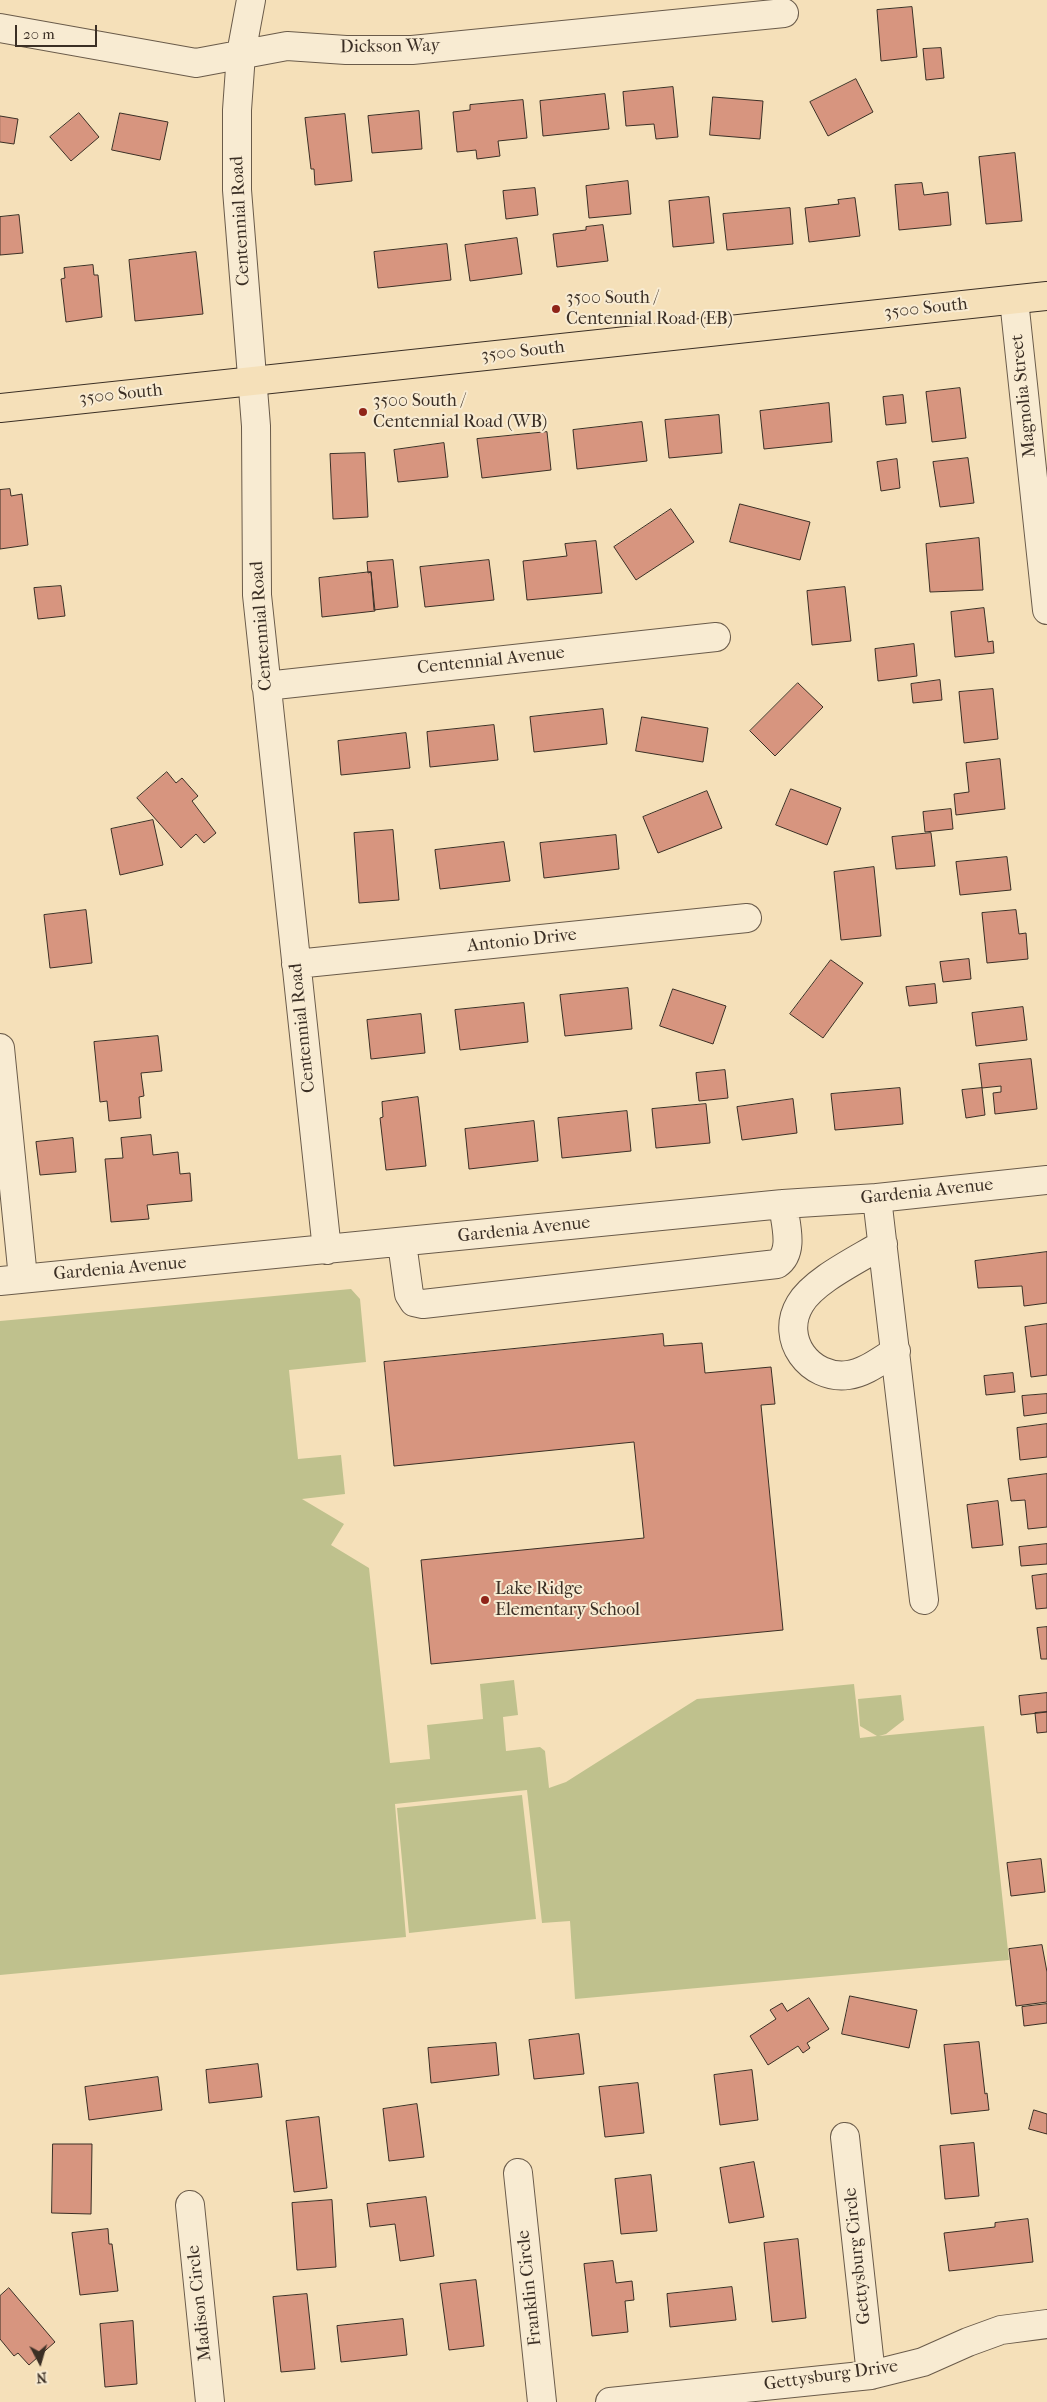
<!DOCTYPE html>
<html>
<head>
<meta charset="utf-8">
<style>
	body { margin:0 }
	#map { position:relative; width:1047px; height:2402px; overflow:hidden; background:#f5e0b9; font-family:"IM FELL French Canon",serif }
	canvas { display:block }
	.north { position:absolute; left:15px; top:2337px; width:50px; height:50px; -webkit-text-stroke:4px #f8ebd2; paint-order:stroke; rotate:174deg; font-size:14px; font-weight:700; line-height:20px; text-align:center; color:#3b2f25 }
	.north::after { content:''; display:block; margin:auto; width:18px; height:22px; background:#3b2f25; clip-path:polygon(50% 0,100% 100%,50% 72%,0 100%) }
	.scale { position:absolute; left:15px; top:25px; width:82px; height:22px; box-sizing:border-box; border:2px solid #3b2f25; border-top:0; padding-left:6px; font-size:15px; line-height:18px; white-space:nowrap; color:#3b2f25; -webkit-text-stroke:4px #f8ebd2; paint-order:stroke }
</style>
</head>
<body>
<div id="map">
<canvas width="1047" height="2402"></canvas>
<div class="north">N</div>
<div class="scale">20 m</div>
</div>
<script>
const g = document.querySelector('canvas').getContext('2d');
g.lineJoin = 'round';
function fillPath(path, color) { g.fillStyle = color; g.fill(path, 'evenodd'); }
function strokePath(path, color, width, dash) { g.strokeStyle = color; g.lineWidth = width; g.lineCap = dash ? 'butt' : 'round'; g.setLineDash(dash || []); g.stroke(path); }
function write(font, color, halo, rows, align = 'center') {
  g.font = font + ' "IM FELL French Canon",serif'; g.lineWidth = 4; g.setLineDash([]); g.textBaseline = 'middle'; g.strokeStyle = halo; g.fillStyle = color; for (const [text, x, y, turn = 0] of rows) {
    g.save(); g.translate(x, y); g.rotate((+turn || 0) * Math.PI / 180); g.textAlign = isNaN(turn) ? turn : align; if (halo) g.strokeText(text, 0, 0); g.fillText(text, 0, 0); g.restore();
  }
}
fillPath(new Path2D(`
	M351,1289L360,1299L366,1362L289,1370L298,1459L341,1455L345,1494L302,1499L344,1524L331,1545L369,1568L390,1763L430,1759L427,1725L483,1719L480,1684L514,1680L518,1715L503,1717L506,1751L540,1747L545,1751L549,1788L566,1782L697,1699L854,1684L860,1738L877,1736L860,1726L858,1699L901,1695L904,1720L886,1734L879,1736L984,1726L1009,1960L575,1999L570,1921L542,1923L527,1790L395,1804L406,1937L0,1975V1321Z
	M522,1795L536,1919L409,1933L397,1808Z`), '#bfc18d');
const building = new Path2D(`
	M912,7L917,57L881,61L877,10Z
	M941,48L944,78L926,80L923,49Z
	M856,79L873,112L828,136L810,102Z
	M673,87L678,137L656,139L654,124L626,126L623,92Z
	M605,94L609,129L543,136L540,101Z
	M713,97L763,101L760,139L710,135Z
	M523,100L527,138L498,141L500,156L477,159L476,150L457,152L453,112L470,110V105Z
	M419,111L422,149L372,153L368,116Z
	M79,113L99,137L71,161L50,137Z
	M120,113L168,122L160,160L112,150Z
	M345,114L352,181L315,185L314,169H311L305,118Z
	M0,116L18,119L14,144L0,142Z
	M1015,153L1022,221L986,224L979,157Z
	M628,181L631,214L589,218L586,186Z
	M922,183L924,195L948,192L951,225L899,230L895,185Z
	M535,188L538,215L506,219L503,191Z
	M709,197L714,243L673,247L669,201Z
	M855,198L860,236L809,242L805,208L839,204L838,200Z
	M790,208L793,244L727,250L723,214Z
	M19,215L23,253L0,255V217Z
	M603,225L608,261L557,267L553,234L586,230V227Z
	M517,238L522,274L470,281L465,245Z
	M447,244L451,280L378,288L374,252Z
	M196,252L203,314L135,321L129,260Z
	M93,265L94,275H98L102,317L66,322L61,279L65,278L64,268Z
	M960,388L966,438L932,442L926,392Z
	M903,395L906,423L886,425L883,397Z
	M829,403L832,442L764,449L760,411Z
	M719,415L722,453L669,458L665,420Z
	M642,422L647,461L577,469L573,430Z
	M547,432L551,470L482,478L477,439Z
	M444,443L448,477L398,482L394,450Z
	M365,453L368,517L333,519L330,454Z
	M968,458L974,503L940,507L933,462Z
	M897,459L900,488L881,491L877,462Z
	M10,489L11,496L22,494L28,545L0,549V490Z
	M740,504L810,522L800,560L730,542Z
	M671,509L694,542L636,580L614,547Z
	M979,538L983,590L930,592L926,544Z
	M596,541L602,593L527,600L523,561L567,556L565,544Z
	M393,560L398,607L374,610L371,572L368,573L367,562Z
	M489,560L494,600L425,607L420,567Z
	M371,572L375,611L322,617L319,578Z
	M61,586L65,616L38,619L34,588Z
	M845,587L851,641L812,645L807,591Z
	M984,608L988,642L993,641L994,653L955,657L951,612Z
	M914,644L917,676L878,681L875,649Z
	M940,680L942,700L913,703L911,684Z
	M798,683L823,707L775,756L750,731Z
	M993,689L998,739L964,743L959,692Z
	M603,709L607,744L534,752L530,717Z
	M642,717L708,728L703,762L636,751Z
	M494,725L498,760L430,767L427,732Z
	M406,733L410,768L341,775L338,741Z
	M1000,759L1005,809L956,815L954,794L969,792L966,763Z
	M167,772L176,783L182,778L198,796L192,801L216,833L204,843L196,834L181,848L137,798Z
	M791,789L841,808L827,845L776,825Z
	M707,791L722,828L658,853L643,817Z
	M951,809L953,829L925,832L923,812Z
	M153,820L163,865L120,875L111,829Z
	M393,830L399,900L359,903L354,833Z
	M931,833L935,866L896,869L892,837Z
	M616,835L619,869L544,878L540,843Z
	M504,842L510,881L440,889L435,850Z
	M1007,857L1011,890L960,895L956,862Z
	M874,867L881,936L841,940L834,872Z
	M86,910L92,963L50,968L44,915Z
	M1016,910L1019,934L1026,933L1028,959L987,963L982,913Z
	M969,959L971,979L943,982L940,962Z
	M831,960L863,983L823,1038L790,1014Z
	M935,984L937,1003L909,1006L906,987Z
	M628,988L632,1029L565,1036L560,995Z
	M673,989L726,1006L713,1044L660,1026Z
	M524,1003L528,1042L460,1050L455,1010Z
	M1023,1007L1027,1040L976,1046L972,1013Z
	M421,1014L425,1053L371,1059L367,1020Z
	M158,1036L162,1071L141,1073L144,1096L139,1097L141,1118L109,1121L107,1101L100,1102L94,1042Z
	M1031,1059L1037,1109L995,1114L993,1093L1001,1092V1086L982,1088L979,1064Z
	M725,1070L728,1098L699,1101L696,1073Z
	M900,1088L903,1124L835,1130L831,1094Z
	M982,1088L985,1115L966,1118L962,1090Z
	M418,1097L426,1166L386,1170L380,1118L383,1117L382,1102Z
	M793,1099L797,1133L742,1140L737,1107Z
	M706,1104L710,1143L656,1148L652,1109Z
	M627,1111L631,1151L562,1158L558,1118Z
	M534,1121L538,1161L469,1169L465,1129Z
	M151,1135L153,1155L178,1152L180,1174L190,1173L192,1201L147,1205L149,1219L111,1222L105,1159L123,1158L121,1138Z
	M73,1138L76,1172L40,1175L36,1142Z
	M1047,1252V1303L1024,1306L1022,1286L978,1288L975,1261Z
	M1047,1324V1375L1031,1377L1025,1327Z
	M663,1334L664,1346L702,1343L705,1373L771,1367L775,1404L761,1405L783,1630L431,1664L421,1560L644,1538L634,1442L394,1466L384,1362Z
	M1013,1373L1015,1392L986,1395L984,1376Z
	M1047,1394V1413L1024,1416L1022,1396Z
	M1047,1424V1457L1020,1460L1017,1428Z
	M1047,1474V1527L1028,1529L1025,1500L1011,1501L1008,1479Z
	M998,1501L1003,1545L972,1548L967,1505Z
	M1047,1544V1564L1021,1566L1019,1547Z
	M1047,1574V1608L1036,1609L1032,1576Z
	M1047,1627V1659H1041L1037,1628Z
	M1047,1693V1712L1021,1715L1019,1696Z
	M1047,1712V1732L1037,1733L1035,1713Z
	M1041,1859L1045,1892L1011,1896L1007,1863Z
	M1042,1945L1047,1972V2002L1016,2006L1009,1949Z
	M850,1996L917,2010L909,2048L842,2034Z
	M809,1998L829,2029L807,2043L810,2048L803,2053L798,2046L768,2065L750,2036L776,2019L770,2010L782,2003L787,2011Z
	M1047,2004V2023L1024,2026L1022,2007Z
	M579,2034L584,2074L534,2079L529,2040Z
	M979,2042L985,2094L987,2093L989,2110L951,2114L944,2045Z
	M496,2043L499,2075L431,2083L428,2048Z
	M258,2064L262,2097L209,2103L206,2070Z
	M752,2070L758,2120L720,2125L714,2075Z
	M158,2077L162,2110L89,2120L85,2087Z
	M638,2083L644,2133L605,2137L599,2087Z
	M417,2104L424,2157L389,2161L383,2109Z
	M1034,2110L1047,2114V2134L1029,2129Z
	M319,2117L327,2188L294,2192L286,2121Z
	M974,2143L979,2196L945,2199L940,2146Z
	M53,2144H92L91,2214L52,2213Z
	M754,2162L764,2217L729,2223L720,2168Z
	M651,2175L657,2231L621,2234L615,2179Z
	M426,2197L434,2256L400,2261L395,2224L370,2227L367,2204Z
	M332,2200L336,2267L297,2270L292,2203Z
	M1028,2219L1033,2262L949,2271L944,2233L995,2227V2223Z
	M108,2229L109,2244H112L118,2291L80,2295L72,2233Z
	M798,2239L806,2318L772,2322L764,2243Z
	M613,2261L616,2283L632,2281L634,2300L625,2301L628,2332L592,2336L584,2264Z
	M476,2280L484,2346L449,2350L440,2284Z
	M732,2287L736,2320L670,2327L667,2294Z
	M9,2288L55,2342L29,2365L18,2353L14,2356L0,2339V2296Z
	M307,2294L315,2369L281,2372L273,2297Z
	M403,2319L407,2355L341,2362L337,2326Z
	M133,2321L137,2384L105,2387L100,2324Z`);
fillPath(building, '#d7957f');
strokePath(building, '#3b2f25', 1);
const minor = new Path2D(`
	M251,0L241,54L237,110V190L256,426L257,595L327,1250
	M0,28L196,63L287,46L346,50H412L784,13
	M1014,300L1047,610
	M266,686L716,637
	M296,964L747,918
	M0,1048L23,1278
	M877,1198L924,1600
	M402,1243L409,1294L414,1302L423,1304L777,1264C795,1252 785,1223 783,1204
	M883,1244C859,1259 814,1280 800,1304C779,1339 810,1380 848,1375C865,1373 881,1360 896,1351
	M0,1281L783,1204L877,1198L1047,1180
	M845,2137L871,2375
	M518,2173L542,2402
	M190,2205L210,2402
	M610,2402L871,2375L923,2362L968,2342L1001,2330L1047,2324`);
const major = new Path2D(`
	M0,408L1047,296`);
strokePath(minor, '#6a5b4a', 30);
strokePath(major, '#3b2f25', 30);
strokePath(minor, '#f8ebd2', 28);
strokePath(major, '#f5e0b9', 28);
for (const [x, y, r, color] of [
	[556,309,5,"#8f2418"],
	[363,412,5,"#8f2418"],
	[485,1600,5,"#8f2418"]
]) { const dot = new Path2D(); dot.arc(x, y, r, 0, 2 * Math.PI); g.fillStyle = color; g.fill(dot); strokePath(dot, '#f8ebd2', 2); }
write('18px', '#3b2f25', '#f8ebd2', [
	["Dickson Way",390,47,-1],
	["Centennial Road",241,221,-93],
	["3500 South",926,309,-6],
	["3500 South",523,352,-6],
	["3500 South",121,395,-6],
	["Magnolia Street",1024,396,-96],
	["Centennial Road",262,626,-94],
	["Centennial Avenue",491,661,-6],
	["Antonio Drive",522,941,-6],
	["Centennial Road",303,1028,-96],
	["Gardenia Avenue",927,1192,-6],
	["Gardenia Avenue",524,1230,-6],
	["Gardenia Avenue",120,1269,-5],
	["Gettysburg Circle",858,2256,-96],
	["Franklin Circle",530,2288,-96],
	["Madison Circle",200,2303,-96],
	["Gettysburg Drive",831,2376,-8]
]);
write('18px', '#3b2f25', '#f8ebd2', [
	["3500 South /",566,299],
	["Centennial Road (EB)",566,320],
	["3500 South /",373,402],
	["Centennial Road (WB)",373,423],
	["Lake Ridge",495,1590],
	["Elementary School",495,1611]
], 'left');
</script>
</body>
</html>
